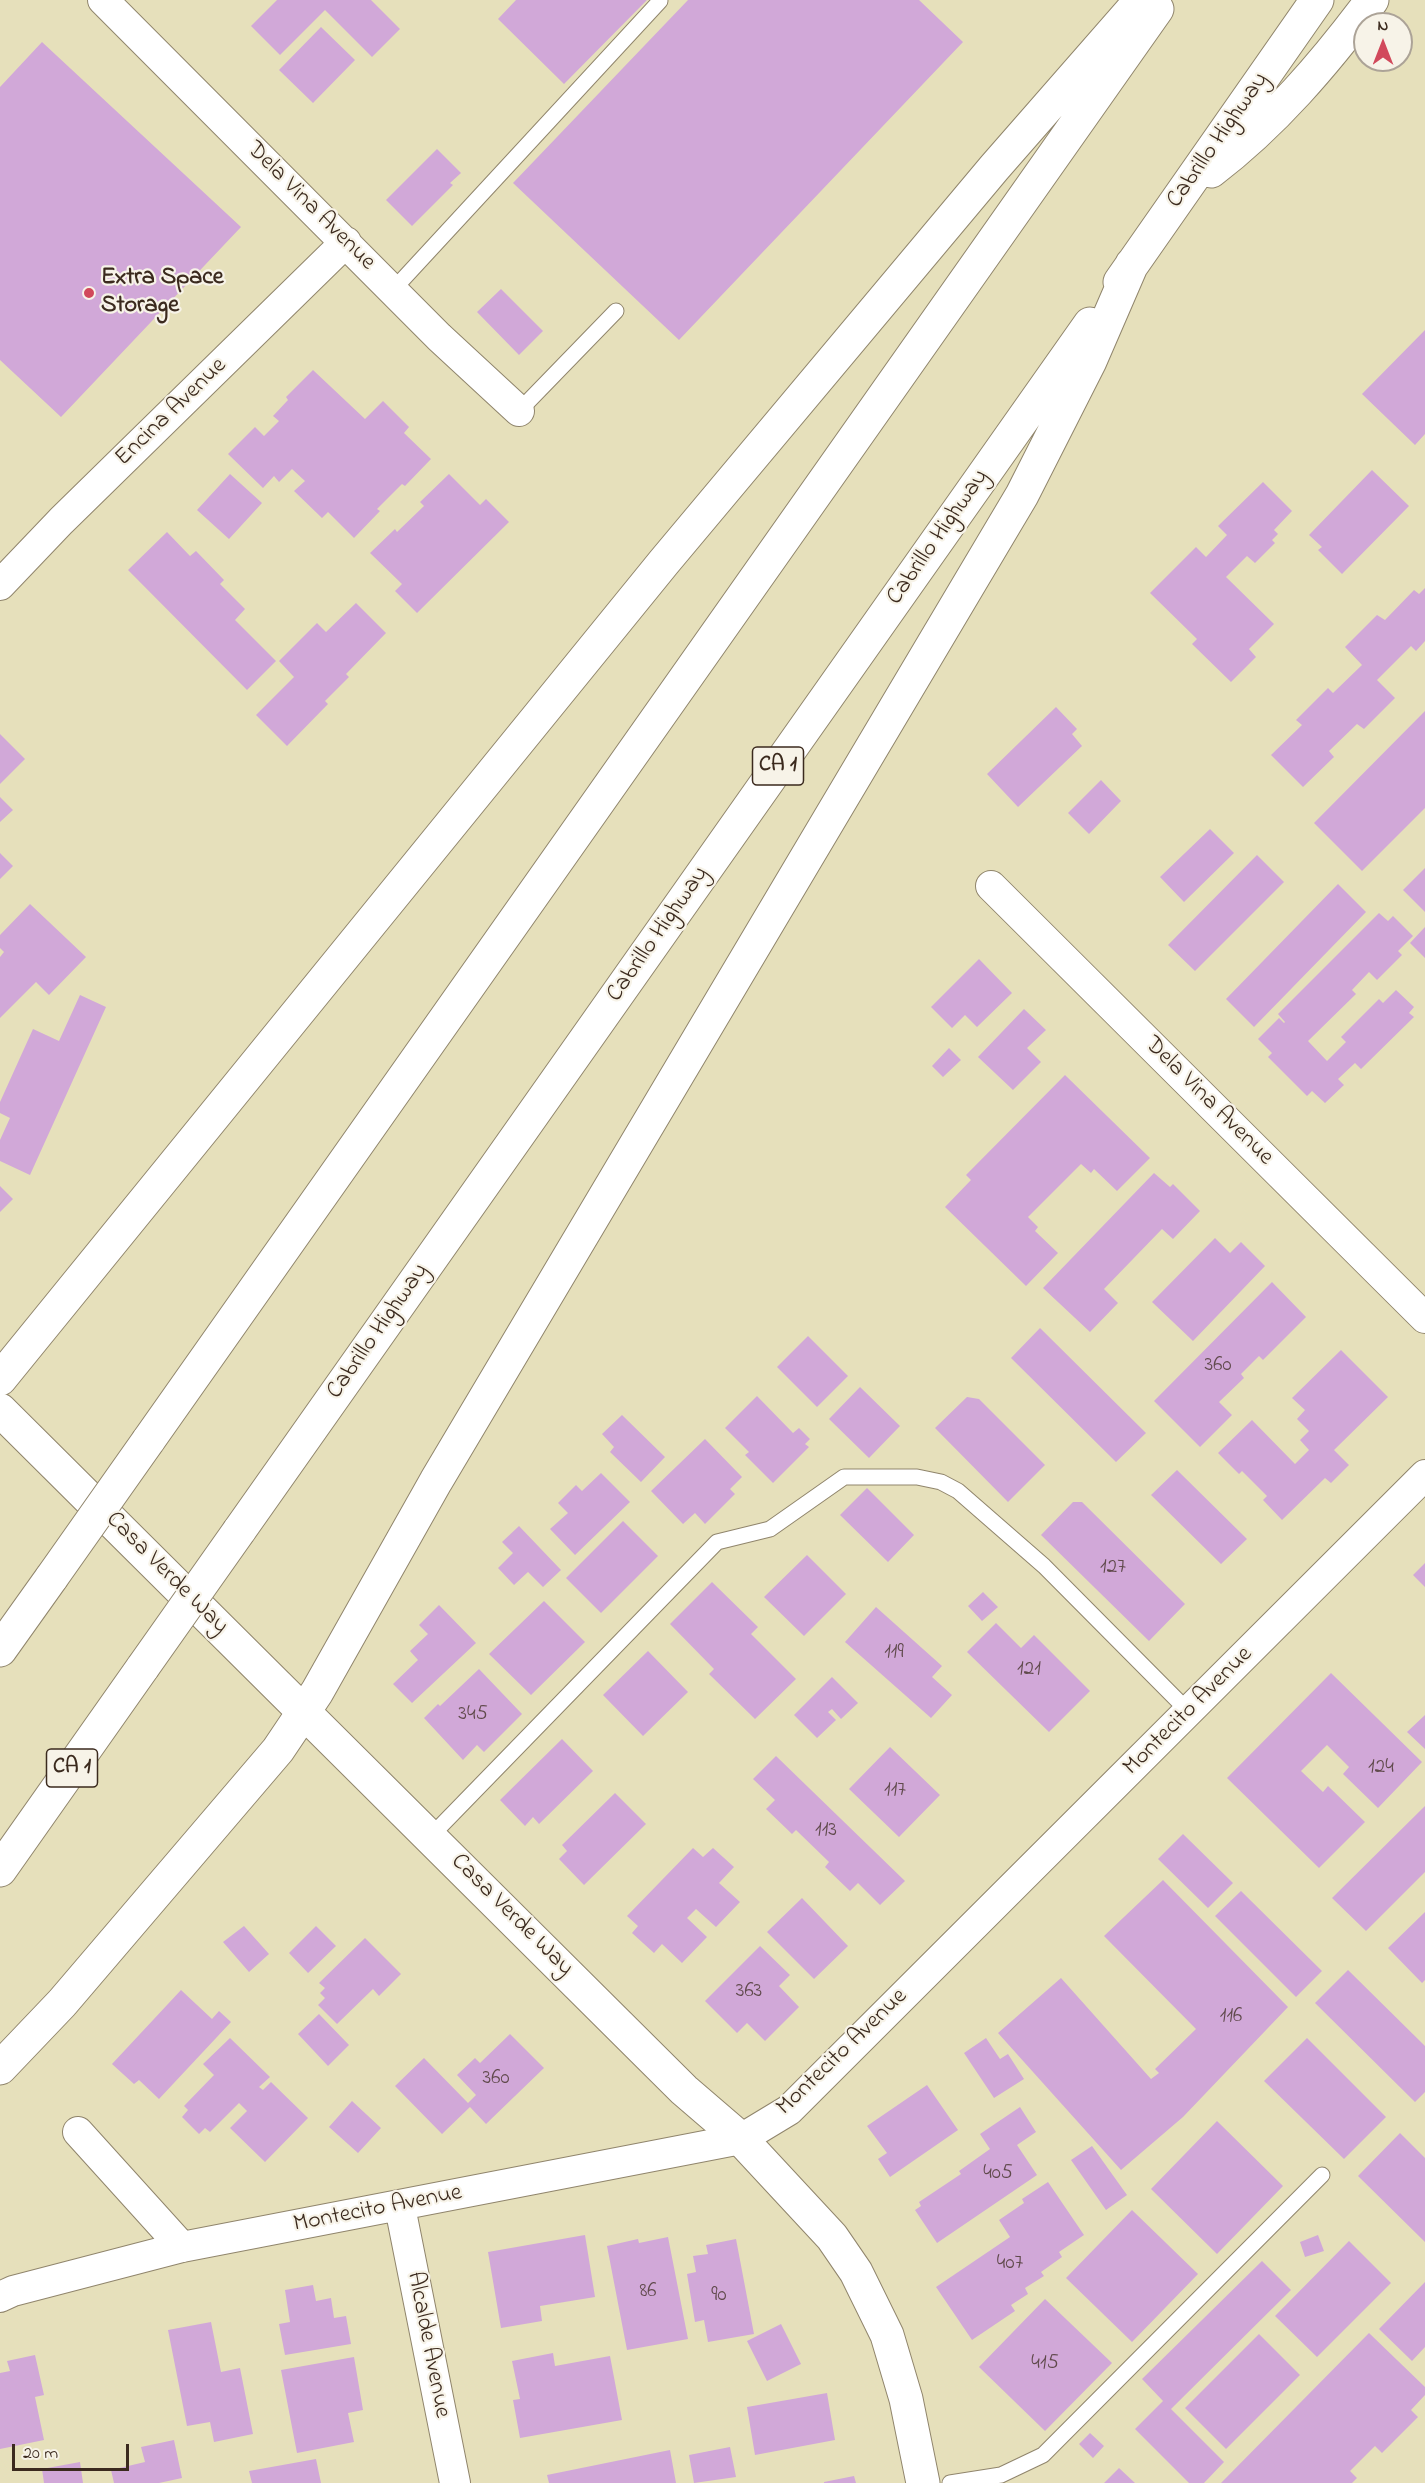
<!DOCTYPE html>
<html>
<head>
<meta charset="utf-8">
<style>
	body { margin:0 }
	#map { position:relative; width:1425px; height:2483px; overflow:hidden; background:#e6e0bb; font-family:"Indie Flower",sans-serif }
	canvas { display:block }
	.north { position:absolute; left:1353px; top:12px; width:60px; height:60px; box-sizing:border-box; background:#f7f3e8; border:2px solid #aca397; border-radius:50%; rotate:0deg; font-size:16px; font-weight:700; line-height:24px; text-align:center; color:#3b2a1e }
	.north::after { content:''; display:block; margin:auto; width:21px; height:27px; background:#d1495b; clip-path:polygon(50% 0,100% 100%,50% 72%,0 100%) }
	.scale { position:absolute; left:12px; top:2444px; width:117px; height:27px; box-sizing:border-box; border:3px solid #3b2a1e; border-top:0; padding-left:8px; font-size:18px; line-height:21px; white-space:nowrap; color:#3b2a1e; -webkit-text-stroke:4px #f7f3e8; paint-order:stroke }
</style>
</head>
<body>
<div id="map">
<canvas width="1425" height="2483"></canvas>
<div class="north">N</div>
<div class="scale">20 m</div>
</div>
<script>
const g = document.querySelector('canvas').getContext('2d');
g.lineJoin = 'round';
function fillPath(path, color) { g.fillStyle = color; g.fill(path, 'evenodd'); }
function strokePath(path, color, width, dash) { g.strokeStyle = color; g.lineWidth = width; g.lineCap = dash ? 'butt' : 'round'; g.setLineDash(dash || []); g.stroke(path); }
function write(font, color, halo, rows, align = 'center') {
  g.font = font + ' "Indie Flower",sans-serif'; g.lineWidth = 4.5; g.setLineDash([]); g.textBaseline = 'middle'; g.strokeStyle = halo; g.fillStyle = color; for (const [text, x, y, turn = 0] of rows) {
    g.save(); g.translate(x, y); g.rotate((+turn || 0) * Math.PI / 180); g.textAlign = isNaN(turn) ? turn : align; if (halo) g.strokeText(text, 0, 0); g.fillText(text, 0, 0); g.restore();
  }
}
fillPath(new Path2D(`
	M277,0H371L400,29L372,57L325,10L280,55L251,26Z
	M516,0H647L564,84L498,19Z
	M688,0H919L963,42L679,340L513,183Z
	M321,27L355,60L313,103L279,70Z
	M42,42L241,227L61,417L0,360V87Z
	M437,149L461,173L450,183L453,185L412,226L386,200Z
	M501,289L543,331L519,355L477,312Z
	M1425,330V434L1415,445L1362,394Z
	M313,370L365,419L383,401L409,427L404,433L431,459L405,486L402,484L377,509L380,511L354,538L328,512L322,518L294,491L305,481L292,469L279,482L274,476L263,488L228,454L255,427L264,436L279,421L273,416L288,400L286,397Z
	M1372,470L1409,506L1342,574L1318,550L1322,547L1309,535Z
	M230,474L262,503L229,539L197,510Z
	M449,474L480,505L486,499L509,522L417,613L395,591L402,584L370,553L395,529L397,532L424,506L420,502Z
	M1263,482L1292,511L1274,530L1278,534L1272,540L1275,543L1255,563L1247,556L1226,577L1274,624L1249,649L1256,657L1231,682L1192,644L1197,639L1150,593L1196,547L1206,557L1227,535L1218,526Z
	M167,532L190,556L196,551L224,580L220,584L245,609L235,620L276,661L247,690L128,570Z
	M1425,588V641L1416,651L1411,646L1377,680L1395,698L1364,729L1357,724L1329,751L1334,757L1303,787L1271,755L1302,725L1296,720L1328,688L1333,693L1362,665L1345,647L1377,615L1385,620L1414,590L1419,594Z
	M356,603L386,633L346,674L349,677L325,701L328,704L287,746L256,715L294,677L279,661L317,623L326,632Z
	M1056,707L1077,729L1072,734L1082,746L1018,807L987,774Z
	M1425,711V808L1362,871L1314,823Z
	M0,734L25,759L0,784Z
	M1101,780L1121,801L1089,834L1068,813Z
	M0,797L13,810L0,822Z
	M1210,829L1234,853L1184,902L1160,877Z
	M0,853L13,866L0,879Z
	M1257,855L1284,882L1195,971L1168,945Z
	M1425,868V912L1403,890Z
	M1338,884L1366,912L1254,1027L1226,999Z
	M30,904L86,957L49,995L36,982L0,1018V957L4,952L0,948V935Z
	M1379,913L1388,921L1393,916L1413,936L1398,951L1402,955L1377,980L1369,972L1352,990L1356,994L1308,1041L1327,1061L1346,1042L1341,1037L1379,999L1383,1003L1396,990L1414,1007L1409,1013L1414,1017L1361,1069L1355,1063L1338,1079L1344,1085L1325,1103L1312,1091L1307,1096L1268,1057L1272,1053L1258,1039L1279,1018L1284,1023L1285,1022L1278,1014Z
	M1425,927V958L1410,943Z
	M979,959L1012,993L977,1027L965,1015L952,1028L931,1007Z
	M80,995L106,1007L30,1175L0,1161V1140L10,1118L0,1113V1102L33,1029L59,1041Z
	M1024,1009L1046,1030L1027,1048L1041,1062L1013,1090L978,1057Z
	M949,1048L961,1060L943,1077L932,1066Z
	M1065,1075L1150,1158L1117,1191L1094,1169L1091,1173L1081,1164L1028,1217L1038,1227L1035,1231L1058,1253L1026,1286L945,1207L971,1180L966,1175Z
	M1154,1173L1170,1187L1173,1184L1200,1211L1173,1239L1162,1229L1104,1289L1118,1303L1090,1332L1043,1288Z
	M0,1186L13,1199L0,1212Z
	M1215,1238L1230,1253L1241,1242L1265,1266L1193,1341L1152,1302Z
	M1272,1282L1306,1317L1263,1360L1259,1356L1241,1374L1244,1378L1219,1402L1232,1415L1200,1447L1154,1401Z
	M1040,1328L1146,1433L1116,1462L1011,1358Z
	M808,1336L848,1376L817,1407L777,1367Z
	M1341,1350L1388,1397L1334,1450L1349,1465L1331,1483L1325,1478L1282,1520L1263,1500L1267,1496L1242,1471L1239,1474L1218,1453L1252,1420L1295,1464L1309,1450L1300,1440L1309,1431L1297,1419L1305,1410L1292,1398Z
	M860,1387L900,1426L869,1458L829,1419Z
	M757,1396L793,1433L799,1428L810,1439L805,1444L809,1447L773,1483L745,1455L749,1452L725,1428Z
	M967,1397L979,1399L1045,1465L1008,1502L935,1428Z
	M622,1415L665,1457L641,1482L610,1452L614,1447L602,1434Z
	M705,1439L742,1477L730,1489L735,1494L705,1524L695,1513L683,1524L651,1491Z
	M1177,1470L1247,1539L1221,1564L1151,1495Z
	M601,1473L630,1502L575,1555L550,1529L568,1513L558,1503L576,1485L582,1491Z
	M867,1488L914,1535L888,1562L840,1515Z
	M1073,1502H1082L1185,1604L1149,1641L1041,1535Z
	M623,1521L658,1556L601,1613L566,1578Z
	M519,1526L561,1570L543,1587L528,1572L514,1585L498,1568L513,1553L502,1542Z
	M807,1555L846,1594L804,1636L764,1597Z
	M1425,1563V1587L1413,1575Z
	M712,1582L758,1627L751,1634L796,1679L755,1719L709,1674L714,1669L670,1624Z
	M983,1592L998,1607L982,1621L968,1606Z
	M544,1601L585,1642L531,1695L489,1654Z
	M439,1605L476,1643L412,1703L393,1684L418,1660L410,1651L428,1634L419,1625Z
	M876,1607L942,1666L932,1677L952,1695L931,1718L845,1642Z
	M996,1623L1021,1648L1034,1635L1090,1691L1049,1732L967,1652Z
	M648,1651L688,1692L643,1736L603,1695Z
	M479,1669L522,1714L484,1752L477,1745L463,1760L424,1718L438,1704L440,1706Z
	M1331,1673L1422,1762L1378,1808L1343,1774L1349,1767L1327,1745L1301,1771L1323,1792L1328,1786L1365,1822L1319,1868L1227,1778Z
	M832,1677L858,1703L841,1719L832,1709L828,1712L836,1720L817,1738L794,1715Z
	M1425,1715V1749L1407,1732Z
	M562,1739L593,1771L539,1824L533,1817L525,1826L500,1800Z
	M890,1747L940,1795L899,1837L849,1789Z
	M776,1756L905,1881L880,1905L858,1883L850,1891L825,1867L829,1862L796,1830L792,1834L766,1809L775,1800L753,1779Z
	M615,1793L646,1824L584,1885L559,1859L567,1851L562,1845Z
	M1425,1806V1872L1366,1931L1332,1898Z
	M1183,1834L1233,1883L1208,1908L1158,1859Z
	M693,1848L703,1857L713,1848L734,1867L719,1883L740,1902L716,1927L696,1909L687,1918L707,1937L682,1963L662,1944L654,1953L632,1933L638,1926L627,1916Z
	M1163,1880L1288,2007L1183,2117L1121,2170L998,2033L1061,1978L1151,2079L1159,2073L1155,2069L1196,2029L1104,1936Z
	M1241,1891L1322,1971L1296,1997L1215,1916Z
	M802,1898L848,1946L814,1979L767,1932Z
	M1425,1912V1980L1422,1983L1388,1948Z
	M244,1926L269,1954L249,1972L223,1942Z
	M316,1926L336,1946L308,1973L289,1953Z
	M365,1938L401,1974L379,1996L373,1989L337,2024L318,2005L325,1998L320,1993L325,1988L319,1983Z
	M760,1946L790,1975L779,1986L799,2007L765,2041L747,2023L737,2033L705,2001Z
	M1348,1970L1425,2046V2092L1415,2102L1315,2003Z
	M181,1990L212,2019L219,2011L231,2022L159,2099L139,2080L134,2084L112,2064Z
	M319,2014L349,2045L328,2066L298,2034Z
	M510,2034L544,2068L486,2124L470,2107L442,2134L395,2086L424,2058L468,2103L476,2095L457,2075L475,2058L480,2063Z
	M230,2038L270,2077L259,2087L263,2090L271,2082L308,2118L265,2162L230,2128L247,2111L239,2103L210,2132L205,2128L199,2134L182,2117L188,2110L184,2106L214,2075L203,2064Z
	M986,2038L1000,2059L1008,2054L1024,2079L994,2098L964,2053Z
	M1307,2038L1386,2117L1344,2159L1264,2081Z
	M927,2085L958,2130L890,2177L878,2159L887,2153L867,2126Z
	M352,2101L381,2128L358,2153L329,2127Z
	M1020,2107L1036,2132L1017,2145L1037,2175L937,2243L915,2210L921,2206L919,2202L961,2174L959,2171L990,2149L980,2134Z
	M1217,2121L1283,2186L1217,2254L1151,2189Z
	M1400,2133L1425,2158V2242L1358,2176Z
	M1092,2146L1127,2195L1106,2210L1071,2160Z
	M1048,2182L1084,2235L1059,2252L1062,2257L1041,2272L1044,2276L1025,2288L1028,2294L1011,2305L1015,2311L972,2340L936,2287L1010,2237L999,2220L1024,2203L1022,2199Z
	M1132,2210L1198,2274L1132,2342L1066,2278Z
	M585,2235L595,2297L540,2306L542,2321L501,2328L488,2252Z
	M1318,2235L1324,2251L1305,2257L1300,2242Z
	M668,2237L688,2339L627,2350L607,2246L638,2239L639,2243Z
	M736,2239L754,2334L708,2342L704,2320L695,2322L687,2274L696,2272L693,2256L708,2254L706,2245Z
	M1349,2241L1391,2283L1317,2357L1275,2316Z
	M1262,2261L1291,2290L1171,2409L1224,2462L1204,2483H1189L1135,2429L1163,2401L1142,2379Z
	M1425,2282V2347L1412,2361L1379,2329Z
	M313,2285L316,2301L331,2298L334,2318L346,2316L351,2344L285,2355L279,2324L290,2322L285,2290Z
	M1045,2299L1112,2363L1045,2431L979,2367Z
	M211,2322L221,2372L240,2368L253,2434L214,2442L210,2422L187,2426L168,2330Z
	M781,2324L801,2364L767,2381L747,2341Z
	M1369,2333L1425,2387V2395L1411,2410L1418,2417L1382,2453L1375,2446L1350,2471L1357,2478L1352,2483H1221Z
	M1259,2334L1300,2375L1226,2449L1185,2408Z
	M553,2353L555,2366L610,2356L622,2420L520,2438L513,2400L520,2399L512,2361Z
	M35,2355L44,2395L35,2397L44,2440L0,2449V2373L10,2371L7,2361Z
	M354,2357L363,2410L348,2413L354,2442L297,2453L281,2370Z
	M827,2393L835,2440L755,2455L747,2407Z
	M1090,2433L1104,2446L1093,2458L1079,2444Z
	M174,2440L182,2478L159,2483H114L111,2470L145,2462L141,2447Z
	M730,2447L736,2477L694,2483L689,2455Z
	M670,2450L676,2483H549L547,2475Z
	M316,2459L321,2483H252L249,2471Z
	M80,2462L83,2483H44L42,2469Z
	M1119,2468L1135,2483H1104Z
	M854,2476L856,2483H824V2482Z`), '#d1a8d8');
const service = new Path2D(`
	M393,290L660,1
	M519,411L616,311
	M431,1836L717,1542L770,1529L844,1477H917L941,1482L958,1491L1044,1566L1189,1712
	M950,2483L1001,2475L1043,2455L1322,2175`);
const minor = new Path2D(`
	M103,0L439,337L519,411
	M0,585L61,521L346,242
	M991,886L1425,1318
	M78,2132L182,2247
	M400,2207L455,2483
	M0,2297L13,2291L182,2247L741,2139L789,2110L1425,1475`);
const secondary = new Path2D(`
	M0,1410L684,2090L741,2139L832,2237L856,2272L887,2335L906,2399L923,2483`);
const motorway = new Path2D(`
	M1211,171C1273,124 1325,63 1372,0
	M1120,282L1317,0
	M0,1379L664,562L994,168L1141,0
	M148,1441L1157,9
	M239,1531L1090,324
	M0,1650L52,1577
	M0,1870L143,1667
	M0,2068L62,2003L278,1750L317,1692L436,1481L1022,495L1090,361L1132,264`);
strokePath(service, '#90856c', 17);
strokePath(minor, '#90856c', 32);
strokePath(secondary, '#90856c', 35);
strokePath(motorway, '#90856c', 35);
strokePath(service, '#fff', 15);
strokePath(minor, '#fff', 30);
strokePath(secondary, '#fff', 33);
strokePath(motorway, '#fff', 33);
const motorwayBridge = new Path2D(`
	M52,1577L148,1441
	M143,1667L239,1531`);
strokePath(motorwayBridge, '#90856c', 35, []);
strokePath(motorwayBridge, '#fff', 33);
for (const [x, y, r, color] of [
	[89,293,6,"#d1495b"]
]) { const dot = new Path2D(); dot.arc(x, y, r, 0, 2 * Math.PI); g.fillStyle = color; g.fill(dot); strokePath(dot, '#f7f3e8', 2); }
write('21px', '#604a4c', null, [
	["360",1218,1367],
	["127",1113,1569],
	["119",894,1654],
	["121",1029,1671],
	["345",473,1716],
	["124",1381,1769],
	["117",895,1792],
	["113",826,1832],
	["363",749,1993],
	["116",1231,2018],
	["360",496,2080],
	["405",998,2175],
	["407",1010,2265],
	["86",648,2293],
	["90",719,2297],
	["415",1045,2365]
]);
for (const [x, y, w] of [
	[778,766,51],
	[72,1768,51]
]) { const box = new Path2D(); box.roundRect(x - w / 2, y - 19, w, 38, 4.5); g.fillStyle = '#f7f3e8'; g.fill(box); strokePath(box, '#3b2a1e', 1.5); }
write('bold 22px', '#3b2a1e', null, [
	["CA 1",778,766],
	["CA 1",72,1768]
]);
write('24px', '#3b2a1e', '#f7f3e8', [
	["Cabrillo Highway",1219,141,-55],
	["Dela Vina Avenue",310,207,45],
	["Encina Avenue",172,413,-44],
	["Cabrillo Highway",939,538,-55],
	["Cabrillo Highway",659,935,-55],
	["Dela Vina Avenue",1208,1102,45],
	["Cabrillo Highway",379,1332,-55],
	["Casa Verde Way",166,1574,45],
	["Montecito Avenue",1189,1712,-45],
	["Casa Verde Way",511,1916,45],
	["Montecito Avenue",843,2053,-44],
	["Montecito Avenue",378,2210,-11],
	["Alcalde Avenue",427,2345,79]
]);
write('bold 24px', '#3b2a1e', '#f7f3e8', [
	["Extra Space",101,279],
	["Storage",101,307]
], 'left');
</script>
</body>
</html>
